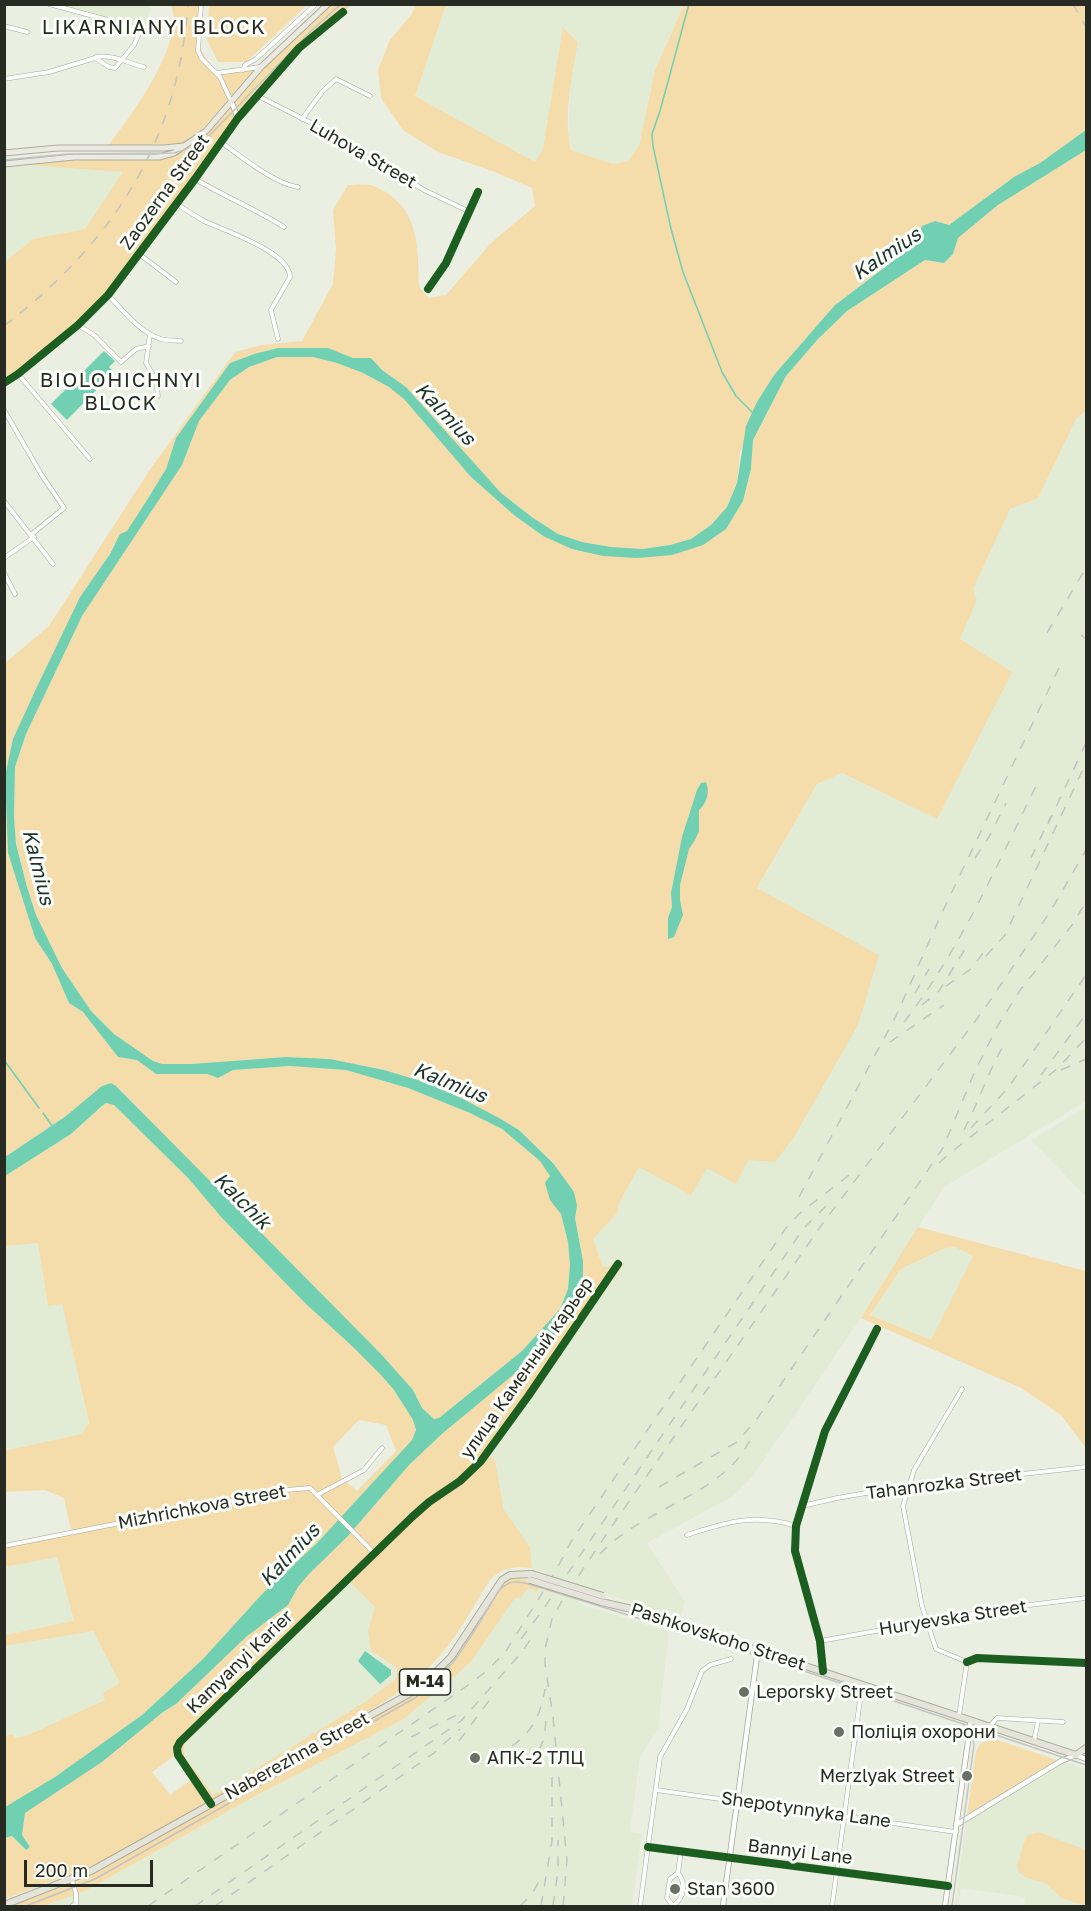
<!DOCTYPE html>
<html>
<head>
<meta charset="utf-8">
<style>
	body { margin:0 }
	#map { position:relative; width:1091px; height:1911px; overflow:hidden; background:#eaefe2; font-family:"Golos Text",sans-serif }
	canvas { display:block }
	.frame { position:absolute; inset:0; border:6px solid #272b22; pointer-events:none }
	.scale { position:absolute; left:24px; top:1860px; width:129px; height:27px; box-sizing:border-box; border:3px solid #272b22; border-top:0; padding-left:8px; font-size:18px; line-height:21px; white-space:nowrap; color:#272b22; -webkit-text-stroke:4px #fcfefa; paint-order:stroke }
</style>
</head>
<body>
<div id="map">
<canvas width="1091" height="1911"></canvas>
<div class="frame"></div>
<div class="scale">200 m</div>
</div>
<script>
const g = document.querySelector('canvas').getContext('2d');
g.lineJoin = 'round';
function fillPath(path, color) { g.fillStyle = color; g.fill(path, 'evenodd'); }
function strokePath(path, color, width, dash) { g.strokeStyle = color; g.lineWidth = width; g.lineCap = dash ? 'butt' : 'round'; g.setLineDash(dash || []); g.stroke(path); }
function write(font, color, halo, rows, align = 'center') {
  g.font = font + ' "Golos Text",sans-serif'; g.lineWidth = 6; g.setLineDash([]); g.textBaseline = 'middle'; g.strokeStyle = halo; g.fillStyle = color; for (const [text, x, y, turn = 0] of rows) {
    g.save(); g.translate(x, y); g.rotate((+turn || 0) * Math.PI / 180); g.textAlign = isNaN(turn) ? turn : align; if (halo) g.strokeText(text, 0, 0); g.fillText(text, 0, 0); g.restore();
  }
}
fillPath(new Path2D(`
	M62,5H151L146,27Z
	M446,5H684L655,70L639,146L628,161L613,164L572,150L568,137L570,88L578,42L564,27L543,148L535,162L415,96Z
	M15,164L124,171L85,229L33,239L5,262V165Z
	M1086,411V1101L944,1187L861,1318L752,1477L733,1496L647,1543L685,1602L680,1619L588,1587L577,1603L669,1632L658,1729L640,1757L630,1832L642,1834L632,1906H44L85,1891L259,1794L404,1719L471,1662L515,1598L528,1588L537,1590L546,1573L532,1568L530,1547L504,1510L495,1460L488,1455L623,1264L603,1267L593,1239L616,1213L619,1203L639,1166L757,889L817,784L842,773L938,819L960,639L977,600L973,589L1010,508L1038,498L1076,419Z
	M1086,1107V1197L1031,1140Z
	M38,1243L48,1305L62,1303L89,1424L83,1434L5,1451L4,1246Z
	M955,1246L974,1255L931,1340L870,1315L901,1269L945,1248Z
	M57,1557L74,1622L5,1635V1567Z
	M350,1582L375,1607L368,1630L397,1668V1675L394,1680L365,1702L212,1796L184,1756V1744Z
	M93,1631L120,1683L106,1700L26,1736L15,1738L12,1734L5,1736V1646Z
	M1066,1762L1086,1769V1906H1024L1025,1897L961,1888L958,1906H955L966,1822Z`), '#e2ecd5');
fillPath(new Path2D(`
	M171,5H200L198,45L223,86L229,100L204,127L182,144L108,146C132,114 169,64 174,23C175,17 172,10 171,5Z
	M209,5V4L307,5L246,62H218L207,40Z
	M328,5H351L299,48L242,115L108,295L78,325L5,383V262L33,239L85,229L123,172L15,164L74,159L159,158L194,140L255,75Z
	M416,5H446L415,96L535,162L543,148L563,27L578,42C572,77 563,115 571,150L613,164L628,161L639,146L655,70L684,5H1086V130L1040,163L1014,177L949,225L935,221L922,226L914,244L835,305L774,375L757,402L740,453L737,483L727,507L711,525L691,539L670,545L643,549L611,547L582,542L558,534L533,518L501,493L406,387L382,370L371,358H353L328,348H278L254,354L230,363L176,438L166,469L147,500L127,531L114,544L110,554L80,597L13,739L8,853L35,938L52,964L69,1003L83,1012L118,1057L137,1060L156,1074H207L218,1078L233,1070L290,1066L346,1070L408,1088L470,1113L502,1129L540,1161L548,1170L555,1206L561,1214L568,1242L570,1265L568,1289L560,1309L522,1351L439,1418L434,1419L422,1408L413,1390L381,1354L187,1159L122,1091L111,1083L102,1086L66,1116L5,1157V663L49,626L149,471L235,352L262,345L302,341L333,284L336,250L333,210L348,185C357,185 369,183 376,187C420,207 418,246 419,287L429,298L446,295L491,243L535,206L532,188L492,171L438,152L403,130L381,98L378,70L390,40L411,15Z
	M260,65L231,97L219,71L253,68Z
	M1086,150V411L1076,419L1038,498L1010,509L973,589L977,600L960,639L1012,672L937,819L842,773L817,784L757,888L879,955L858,1025L794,1137L775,1162L748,1160L736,1184L707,1168L691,1195L639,1167L619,1203L617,1213L593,1239L603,1267L624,1264L489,1455L495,1460L504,1510L530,1547L532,1568C514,1566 502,1567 489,1581C472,1609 456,1640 432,1664C400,1698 346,1723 305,1747L295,1750L209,1802L98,1863L81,1872L62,1877L5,1899V1838L12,1836L25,1850L30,1847L22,1835L25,1813L102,1762L163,1712L176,1704L246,1637L288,1604L298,1587L309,1574L348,1536L409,1465L443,1433L512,1375L568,1322L583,1261L575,1218L577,1206L553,1162L519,1130L499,1118L463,1099L431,1084L384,1070L330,1059L286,1057L191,1064H162L153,1061L114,1034L91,1011L62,968L36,915L27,887L16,844L14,817L15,767L26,734L82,616L182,465L199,421L230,380L249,367L277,357H313L337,363L363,373L389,387L404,399L471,477L514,515L543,536L603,556L703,545L726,529L743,501L751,469L753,440L786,376L818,339L847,311L925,260L944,263L953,254L958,238L998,205ZM350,1582L375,1607L368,1630L371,1651L397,1668V1675L394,1680L365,1702L213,1795L184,1756V1744ZM174,1756L191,1780L170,1795L152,1772Z
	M106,1103L114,1105L188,1178L222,1218L305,1303L353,1347L380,1374L394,1390L413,1420L416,1430L412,1440L317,1543L263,1593L203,1659L142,1715L55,1777L5,1807V1736L12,1734L15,1738L26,1736L105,1700L103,1693L120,1683L93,1631L5,1646V1635L74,1621L57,1557L5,1567V1543L71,1530L64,1498L45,1490L5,1492L4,1451L82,1434L89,1423L62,1304L48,1306L38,1243L5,1246V1176L71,1134ZM359,1420L386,1425L396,1451L357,1491L342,1478L333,1447Z
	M918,1227L1086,1271V1448L1061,1415L1021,1388L861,1318ZM955,1247L973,1256L931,1340L870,1315L901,1269L945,1248Z
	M512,1577H518L540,1584L537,1591L528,1588L521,1597L515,1598L471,1662L404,1719L259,1794L85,1891L44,1906H10L84,1879L408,1698L441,1671L503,1582Z
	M989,1739H995L1057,1760L967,1815L976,1752L980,1744Z
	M1038,1832L1086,1850V1906L1061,1898L1047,1884L1025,1877L1018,1871L1017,1866L1025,1840L1028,1835Z`), '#f4dcab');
fillPath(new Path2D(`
	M1086,130V150L998,205L958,238L953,254L944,263L925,260L847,311L818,339L786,376L753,440L751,469L743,501L726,529L703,545L672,555L637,558L603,556L572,549L543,536L514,515L471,477L404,399L389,387L363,373L337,363L313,357H277L249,367L230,380L199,421L182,465L82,616L26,734L15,767L14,817L16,844L27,887L36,915L62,968L91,1011L114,1034L153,1061L162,1064H191L286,1057L330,1059L384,1070L431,1084L463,1099L499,1118L519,1130L553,1163L574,1192L577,1206L575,1218L583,1261V1282L580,1303L568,1322L513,1375L443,1433L409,1465L348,1536L309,1574L298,1587L288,1605L246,1637L176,1704L163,1712L102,1762L25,1813L22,1835L30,1847L26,1850L12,1836L5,1838V1807L55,1777L142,1715L203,1659L263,1593L317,1543L412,1440L416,1430L413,1420L394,1390L380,1374L353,1347L305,1303L222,1218L188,1178L114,1105L106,1103L102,1106L71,1134L5,1176V1157L66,1116L102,1086L111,1083L116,1086L381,1354L413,1390L422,1408L434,1419L439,1418L522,1351L560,1309L568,1289L570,1265L568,1242L561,1214L550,1200L545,1183L550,1176L540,1161L502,1129L470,1113L408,1088L346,1070L290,1066L233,1070L218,1078L207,1074H156L137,1060L118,1057L83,1012L69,1003L52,964L35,938L8,853L5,776L13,739L35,691L80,597L110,554L120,534L127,531L147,500L166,469L176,438L230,363L254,354L278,348H328L353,358H371L382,370L406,387L501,493L533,518L558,534L582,542L611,547L643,549L670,545L691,539L711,525L727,507L737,483L746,426L757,402L774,375L835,305L914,245L922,226L935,221L949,225L1014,177L1040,163Z
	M104,351L115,361L109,367L114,372L67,420L51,404Z
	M706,782C710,792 707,803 699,810V831L695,840L689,849L680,885V900L683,915L674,937L668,939V918L672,907L671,893L682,837L697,790L701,783Z
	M365,1651L391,1670V1675L380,1684L358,1661Z`), '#71cfb2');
strokePath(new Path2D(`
	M689,4L660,111L652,134L653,146L671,229L683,272L722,372L736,396L752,412
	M4,1060L39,1108
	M43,1113L53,1127`), '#71cfb2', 1.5);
const minor = new Path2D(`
	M201,4L198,51L202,59L220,77L231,101
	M4,26L27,32
	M96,57C113,54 127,63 144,67
	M243,70L245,65L256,59L316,4
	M217,73L260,67
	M4,79L49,72L95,58L109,67L115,68L134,45L141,29L49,4
	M258,96L333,134L359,152L426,191L468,211
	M238,118L299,48L343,12
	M302,119L322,92L336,79L370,96
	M221,142C240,156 275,184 298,187
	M195,179C224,196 255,209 284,227
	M177,204C186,210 195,216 204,221C225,231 290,252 290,277L271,310L278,339
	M139,254L176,282
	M428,289L446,263L478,192
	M108,295C123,310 140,333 161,339C167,341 175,340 181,341
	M78,325L94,335L121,362L136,349L149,346
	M150,334L146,363L156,380L158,396
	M18,374L90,459
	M4,410L41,474L64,508L32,534
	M4,501L53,564
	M4,558L34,537
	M4,573L15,594
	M962,1389L914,1470L903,1506L922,1606L936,1649L967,1662
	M317,1495L364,1470L382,1448
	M802,1506L837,1498L872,1492L908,1490L977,1479L1086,1467
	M687,1535C726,1522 755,1513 796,1526
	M4,1546L286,1490L310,1488L374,1553
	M820,1641L1005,1608L1086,1598
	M967,1662L977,1658L1086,1663
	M823,1671L820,1641L795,1551L796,1526L825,1431L877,1329
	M959,1716L967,1662
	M990,1726L997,1718L1063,1722
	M1034,1741L1038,1721
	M656,1790L956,1832
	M211,1804L178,1755L177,1748L180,1742L412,1517L429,1502L460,1481L481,1461L529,1395L618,1264
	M648,1847L948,1886
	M72,1880L76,1893V1904L72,1906
	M640,1906L660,1757L687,1709L702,1671L710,1665L731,1659
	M673,1906L667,1898L670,1879L678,1873L681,1851
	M673,1906C684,1898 687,1884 678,1873
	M832,1906L862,1685`);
const tertiary = new Path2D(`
	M4,383L18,374L78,325L108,295L195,179L238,118L231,101
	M956,1825L1061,1761L1076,1755L1086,1759
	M945,1906L971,1720`);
const secondary = new Path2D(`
	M723,1906L758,1649`);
const primary = new Path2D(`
	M4,153L58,148H164L183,146
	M4,164L74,157H159L174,153L206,131L261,67L328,4`);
const trunk = new Path2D(`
	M601,1602L632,1609L1076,1755L1086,1748
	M4,1905L91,1871L407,1695L428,1680L451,1657L502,1580L510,1575L532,1574`);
strokePath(minor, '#a4a89e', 5);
strokePath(tertiary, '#a4a89e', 6);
strokePath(secondary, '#a4a89e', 6);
strokePath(primary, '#acad9d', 7);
strokePath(trunk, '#acad9d', 8);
strokePath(minor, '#fcfdfb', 4);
strokePath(tertiary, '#fcfdfb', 4.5);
strokePath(secondary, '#fcfdfb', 4.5);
strokePath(primary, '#eaeae2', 5);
strokePath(trunk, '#e4e4da', 6);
strokePath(new Path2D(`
	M4,160L67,154L174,153L191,148L210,135L311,31L341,4
	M26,1906L95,1879L415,1698C455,1671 473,1632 498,1592C507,1581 515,1580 529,1584L765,1658L1086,1765
	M952,1906L974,1745L972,1733L963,1724`), '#c3c4c1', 1.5);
strokePath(new Path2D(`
	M1073,4L1086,27
	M4,326C112,243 178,143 188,4
	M1047,633L1086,568
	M1081,635L1086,639
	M1048,824L1086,743
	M975,858L989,837L1006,803
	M1031,858L1051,816
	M986,956L1005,935L1086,763
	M946,986L971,969L987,948
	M915,993L929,969
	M922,1005L939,991L967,946
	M904,1022C960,950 997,865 1037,784
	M890,1042L944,1005
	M1061,1070L1086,1059
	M1041,1075L1086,1014
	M971,1128L1008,1088L1086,975
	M964,1130C978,1103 987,1075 1002,1048
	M939,1163L949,1154L1057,1069L1086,1038
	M799,1197L896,1016L940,917L1059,668
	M659,1487L737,1442L757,1419L943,1148L975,1071L998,1025L1021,989L1072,925L1086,902
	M600,1554C637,1514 698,1501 734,1463C743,1454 749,1442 755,1432
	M521,1639L542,1611L793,1244L803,1229L833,1199
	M411,1737L459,1714
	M459,1741L491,1698
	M512,1746C533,1732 541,1713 545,1689
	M525,1764C544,1750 545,1738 546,1716
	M148,1906L464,1688L488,1670L506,1651L554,1574L572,1540L786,1228L800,1213L857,1169
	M195,1906L461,1721L522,1652L534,1634
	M215,1906L434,1753L460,1729
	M520,1906L532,1894L542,1876
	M541,1906L552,1841V1777
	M553,1906L558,1871V1840
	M563,1906L567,1860L553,1717L545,1664V1649L552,1619L563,1599L614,1523L823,1223L985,1008L1050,912L1086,850`), '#c3c4c1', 1.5, [10, 10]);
const trunkBridge = new Path2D(`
	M532,1574L603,1596
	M530,1580L601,1602`);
strokePath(trunkBridge, '#acad9d', 8, []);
strokePath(trunkBridge, '#e4e4da', 6);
strokePath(new Path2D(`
	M428,289L446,263L478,192
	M4,383L18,374L78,325L108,295L195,179L238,118L299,48L343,12
	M967,1662L977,1658L1086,1663
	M823,1671L820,1641L795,1551L796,1526L825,1431L877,1329
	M211,1804L178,1755L177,1748L180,1742L412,1517L429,1502L460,1481L481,1461L529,1395L618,1264
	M648,1847L948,1886`), '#1b5e20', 8);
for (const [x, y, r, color] of [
	[744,1692,6,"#6b7065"],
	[839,1732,6,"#6b7065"],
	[475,1758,6,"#6b7065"],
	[967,1776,6,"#6b7065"],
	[675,1889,6,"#6b7065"]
]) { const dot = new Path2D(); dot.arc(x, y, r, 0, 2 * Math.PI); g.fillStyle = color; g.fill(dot); strokePath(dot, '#fcfefa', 2); }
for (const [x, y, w] of [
	[425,1682,51]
]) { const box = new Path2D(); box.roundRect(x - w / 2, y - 13, w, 26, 4.5); g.fillStyle = '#fcfefa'; g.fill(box); strokePath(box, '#272b22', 1.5); }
write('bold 16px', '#272b22', null, [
	["М-14",425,1682]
]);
write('18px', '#272b22', '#fcfefa', [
	["Luhova Street",363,154,30],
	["Zaozerna Street",165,192,-54],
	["улица Каменный карьер",527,1368,-55],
	["Tahanrozka Street",944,1484,-7],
	["Mizhrichkova Street",202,1507,-11],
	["Huryevska Street",953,1618,-9],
	["Pashkovskoho Street",718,1637,18],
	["Kamyanyi Karier",240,1662,-44],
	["Naberezhna Street",297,1756,-29],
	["Shepotynnyka Lane",806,1810,8],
	["Bannyi Lane",800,1852,7]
]);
write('18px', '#272b22', '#fcfefa', [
	["Leporsky Street",756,1692],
	["Поліція охорони",851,1732],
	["АПК-2 ТЛЦ",487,1758],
	["Merzlyak Street",955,1776,"right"],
	["Stan 3600",687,1889]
], 'left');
g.letterSpacing = '1.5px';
write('20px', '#272b22', '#fcfefa', [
	["LIKARNIANYI BLOCK",154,28],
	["BIOLOHICHNYI",121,381],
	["BLOCK",121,404]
]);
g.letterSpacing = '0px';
write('italic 20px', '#1c322a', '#fcfefa', [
	["Kalmius",887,254,-34],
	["Kalmius",445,414,47],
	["Kalmius",38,867,76],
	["Kalmius",450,1083,22],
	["Kalchik",242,1201,45],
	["Kalmius",290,1555,-47]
]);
</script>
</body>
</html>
